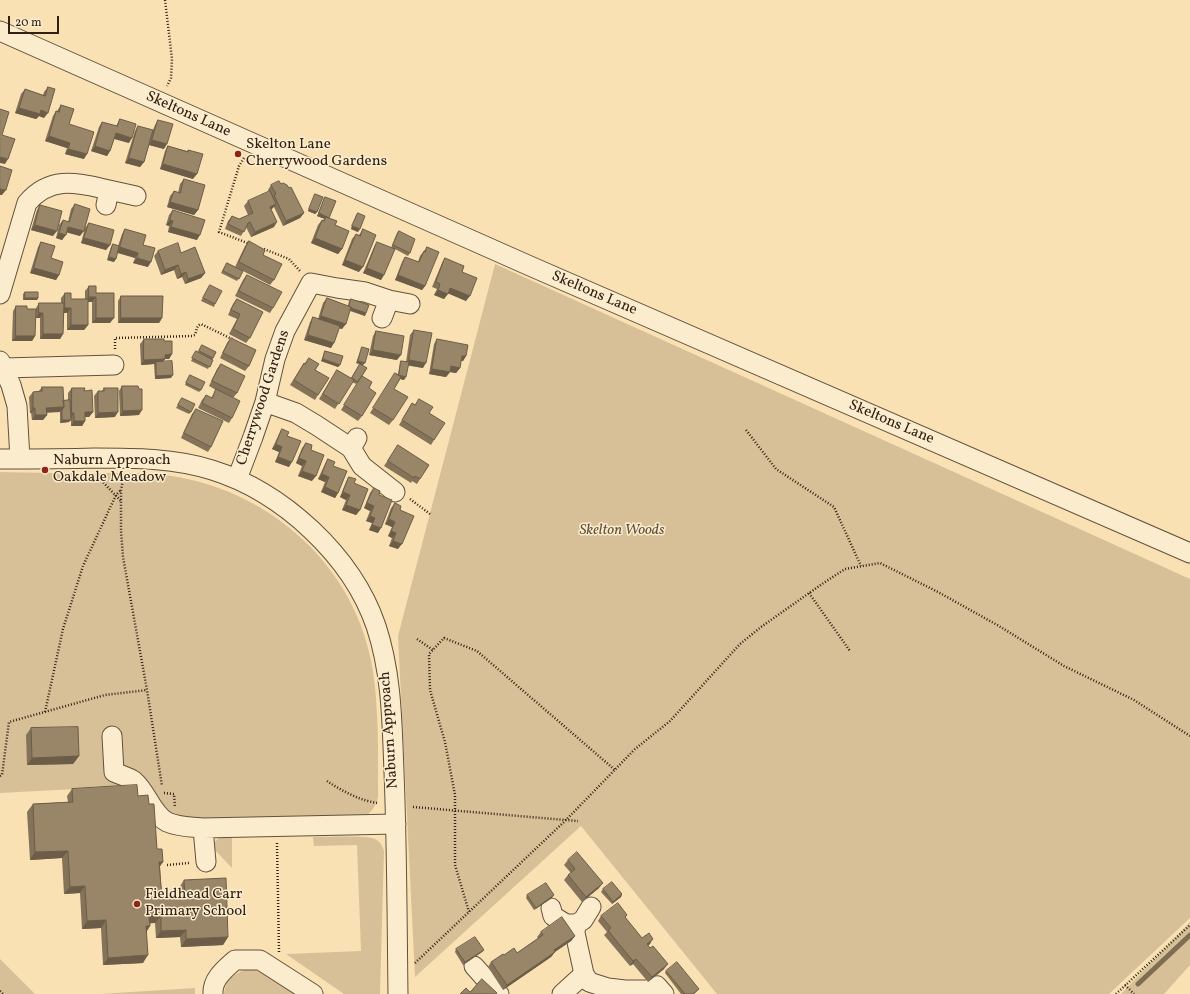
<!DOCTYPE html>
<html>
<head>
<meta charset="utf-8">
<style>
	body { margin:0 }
	#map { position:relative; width:1190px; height:994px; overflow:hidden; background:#fae1b3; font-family:Vollkorn,serif }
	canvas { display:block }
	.scale { position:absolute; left:8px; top:16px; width:51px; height:18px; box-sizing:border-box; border:2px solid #2f2114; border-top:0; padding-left:5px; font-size:12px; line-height:14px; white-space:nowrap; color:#2f2114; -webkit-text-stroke:3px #fcecce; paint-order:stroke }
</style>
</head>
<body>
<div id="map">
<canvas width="1190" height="994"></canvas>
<div class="scale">20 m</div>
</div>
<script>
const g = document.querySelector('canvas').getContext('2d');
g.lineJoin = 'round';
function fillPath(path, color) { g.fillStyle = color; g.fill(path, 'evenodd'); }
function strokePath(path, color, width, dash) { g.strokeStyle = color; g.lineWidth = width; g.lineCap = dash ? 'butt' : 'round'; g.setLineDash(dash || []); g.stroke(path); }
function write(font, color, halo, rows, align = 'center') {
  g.font = font + ' Vollkorn,serif'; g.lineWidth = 3; g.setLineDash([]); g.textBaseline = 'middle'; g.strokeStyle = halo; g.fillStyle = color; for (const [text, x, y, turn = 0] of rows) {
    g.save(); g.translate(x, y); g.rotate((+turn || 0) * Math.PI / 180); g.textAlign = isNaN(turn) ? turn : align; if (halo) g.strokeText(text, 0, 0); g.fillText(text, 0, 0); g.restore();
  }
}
fillPath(new Path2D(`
	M495,264L1190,579V918L1109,994H717L581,826L415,977L398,636Z
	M0,472C34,473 69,473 103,473C126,473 149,472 172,476C273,492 357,568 373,671C379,713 378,755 378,797C376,806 372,811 365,817L175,821L154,799L150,784L134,786L0,793Z
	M232,834V868L212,847C217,837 222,836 232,834Z
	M313,837C325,837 366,835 375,839C380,841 382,845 384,851L380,994H344L286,954L361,951L357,845L314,846Z
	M1190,922V965L1164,994H1121Z
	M0,959L35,994H0Z
	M247,969C266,970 281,984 297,994H224C225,980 235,973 247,969Z
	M195,988V994H99Z`), '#d7c098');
strokePath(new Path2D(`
	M1138,984L1190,935`), '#7f6d53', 5);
const minor = new Path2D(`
	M0,31L530,266L1190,553
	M106,205L109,190L136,196
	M0,294L27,203C51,175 77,183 109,190
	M382,318L389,300L410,304
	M0,361L11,385L17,406L20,459
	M4,368L114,365
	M265,402L296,413L316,425L351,448
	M357,438L351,448L362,466L395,492
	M0,459C31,459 63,459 94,458C134,458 174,458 212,470C283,492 352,556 376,626C392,674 392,723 394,772C397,846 397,920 398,994
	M237,479L253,437L265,402L275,359L285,331L311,283L337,288L365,292L389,300
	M112,736L114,772C120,775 129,777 134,781C147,792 152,814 167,822C178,827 191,827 203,828
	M206,862L203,828L396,824
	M551,908L553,916L566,924H576L583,920L591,907
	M576,924L575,933L584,974L589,982L608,988L625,990H648L657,986L664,994
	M474,966L499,994
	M213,994C212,979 225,969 235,960H260L313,994
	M562,994L584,974`);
strokePath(minor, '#62513c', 21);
strokePath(new Path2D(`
	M165,0L172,59L171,78L167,86
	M244,158L239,166L219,232L250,244
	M264,249L289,259L300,271
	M115,349V338L192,336L195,335C197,330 196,326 201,324L234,340
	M746,430L776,469L834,507L861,566
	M124,475L121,490V531L123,557L147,690L162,786
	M97,476L121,501
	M410,499L430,514
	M809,593L850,651
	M417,639L433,650
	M45,712L63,629L83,566L116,495L121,490
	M0,776L2,775L9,722L105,695L147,690
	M327,781C342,791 361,801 378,803
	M164,793L174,794L175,807
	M413,807L578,821
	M277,843L279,952
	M167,865L189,863
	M469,912L455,865V795L445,742L430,690L429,654L444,638L477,651L615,770
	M415,963L566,820L635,749L670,721L740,644L761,627L822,584L845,569L880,563L938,592L999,626L1064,666L1134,700L1190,736
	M1125,985L1134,994
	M0,991L3,994
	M1116,994L1190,925`), '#2f2114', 2.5, [1, 2]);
strokePath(minor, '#fcecce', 19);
fillPath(new Path2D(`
	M48,87L44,118L39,116L36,119L15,113L21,94L25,89L43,95L44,92Z
	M61,105L69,124L84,159L65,154L67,148L45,141L53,116L56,111H57Z
	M120,119L129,143L114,139L110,151L107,156L91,151L99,127L102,122L116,126Z
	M158,120L164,149L149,145L144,162L140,167L125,163L135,131L138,126L153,130L155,125Z
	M168,146L187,151L188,150L193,179L160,169L165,151Z
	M184,179L198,210L194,215L167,207L170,196L174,191L178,193L180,184Z
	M281,184L289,188L304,213L300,218L283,226L274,207L271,209L274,227L251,237L246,227L241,236L225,229L228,221L232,216L239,219L248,215L244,206L248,201L269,192L268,190L271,185Z
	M315,194L317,212L315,214L308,211L314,197Z
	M325,197L329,218L335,225L342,249L338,254L311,243L318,225L322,220H323L325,219L317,216L324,199Z
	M75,204L80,236L67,232L62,240L56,238L59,225L63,220L68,222L71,209Z
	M40,205L53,236L31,230L37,210Z
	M173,210L197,240L168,232L169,226L166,225L169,215Z
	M358,213V232L351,229L356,215Z
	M89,223L110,245L106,250L81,243L85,228Z
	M125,229L143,245L148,267L133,263L135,258L117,253L114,262L107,260L111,247L113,244L118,246L122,234Z
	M363,229L359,272L342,265L352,239L356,234L359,235Z
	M399,231L410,253L408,256L395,249L381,280L363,273L374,247L377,242L391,248L397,233Z
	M249,241L263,255L274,280L270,285L243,271L237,281L221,273L227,263L235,267L245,246Z
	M41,242L51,258L59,275L56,280L30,273L38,247Z
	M427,247L425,286L422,290L395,280L402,262L405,257L418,262L420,256Z
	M158,251L181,253L205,273L201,278L185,284L182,277L177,279L174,270L161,275L154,256Z
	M445,258L462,272L466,301L448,293L444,299L434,295L437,289L432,287L442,263Z
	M247,275L273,308L270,313L235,296L243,280Z
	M210,285L215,304L214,307L201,301Z
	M89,286L96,293L110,323H92V302H88V325L84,330H67V313H64L63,334L60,339H40V318H36V308L39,303H61V298L65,293L71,299H85V291Z
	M25,292L38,298L37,300H23V294Z
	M121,296L162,318L159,323H118V301Z
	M327,298L348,306L349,301L351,299L366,313L365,316L350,311L342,329L339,328L331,348L304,340L310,322L313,317L318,319L323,303Z
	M237,299L250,338L246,343L229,334L237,319L228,315L233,304Z
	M16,306L27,309L35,336L32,341H12L13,311Z
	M414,330L423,368L408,365L404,380L400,379L394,389L393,420L389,425L370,413L395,373L398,374L400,364L401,361L406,362L410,335Z
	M376,331L397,360L369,355L373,336Z
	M231,338L249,366L245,371L220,358L227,343Z
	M144,339L172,354L169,359H165L163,362L171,378L155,379L154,364L141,365L140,344Z
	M437,339L466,356L463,361H461L460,368L456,373L450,372L446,377L429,374L434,344Z
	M202,345L216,352L208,369L191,361L196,351L198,352Z
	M362,347L363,365H362L367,368L356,384L352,382L335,409L319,399L337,370L351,378L360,364L356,363L361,350Z
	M325,351L340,365L338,367L321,361L324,353Z
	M309,358L315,370L318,395L315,400L290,385L304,363H305Z
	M221,364L237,393L233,398L232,418L229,423L198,408L202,400L206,395L211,398L216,390L209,386L217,369Z
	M190,375L201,390L199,392L185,385Z
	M359,381L369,388L362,416L358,421L341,410Z
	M122,386L139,415L120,416L119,391Z
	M42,387L63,401L68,400V393L72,388L84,391L93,412L89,417H85V421L82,426H71V418L69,422L60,423V412H47V415L43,420H32L31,413H30L29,397L33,392L39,391Z
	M104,388L115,417L95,418L94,396L98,391H102Z
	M182,398L191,412L189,414L176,408Z
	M412,403L429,413L434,440L431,445L399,425Z
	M196,409L211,447L208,452L181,438L192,414Z
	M282,429L289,467L275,462L279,452L272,449L279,434Z
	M306,443L311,450L312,481L298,476L302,466L296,463L302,448Z
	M398,445L420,479L417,484L412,481L411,483L384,466Z
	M328,459L338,493L335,498L321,492L325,482L318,479L325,464Z
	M349,477L360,510L356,515L342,510L346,500L340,497L346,482Z
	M374,488L379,495L378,533L369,530L372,523L366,521L370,511L364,508L370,493Z
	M395,503L400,510L398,549L389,546L392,538L388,536L392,527L385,524L391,508Z
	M31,728L79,756L73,764L27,765L26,735Z
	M72,789L138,796L149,804L157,849L163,862L160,866L162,898H180L179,888L184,880L228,937L223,945L181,947L180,937L156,938L155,923H150V926L147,931L143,963L103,965L101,928L82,929L80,893L64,894L62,858L30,860L27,812L33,804L68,802L67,796Z
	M568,860L599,888L582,902L564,880L568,875L571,873L564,865Z
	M603,889L622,894L621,897L612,904L601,892Z
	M527,895L552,898L534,910L526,898Z
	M627,915L625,918L642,938L650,944L648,945L664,969L648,982L633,964L630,966L604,935L607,932L598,921L601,916Z
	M541,932L575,936L571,941L555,952L551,957L503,990L488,967L491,962L504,955L517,953L538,938L537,937Z
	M456,949L484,950L482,952L463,965L455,952Z
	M666,971L699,989L694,994H681L665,973Z`), '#847259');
fillPath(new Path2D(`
	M19,108L41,110L48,113L44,118L39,116L36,119L15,113Z
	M116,133L132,138L129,143L112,138Z
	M49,136L70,143L67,148L45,141Z
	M152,140L167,144L164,149L149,145Z
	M95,146L110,151L107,156L91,151Z
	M68,149L87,154L84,159L65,154Z
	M0,157L8,159L5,164L0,163Z
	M129,158L144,162L140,167L125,163Z
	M163,164L197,174L193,179L160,169Z
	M0,189L6,190L2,195H0Z
	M170,202L198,210L194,215L167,207Z
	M276,204L272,209L267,212L270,207Z
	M309,209L317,212L315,214L308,211Z
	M304,213L300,218L283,226L286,221Z
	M319,213L329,218L326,217L325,219L317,216Z
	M170,220L173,221L169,226L166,225Z
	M277,222L274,227L251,237L255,232Z
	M35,225L57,231L53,236L31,230Z
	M352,226L360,229L358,232L351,229Z
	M68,227L84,231L80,236L65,232Z
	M171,227L200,235L197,240L168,232Z
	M59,233L66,235L62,240L56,238Z
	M84,238L110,245L106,250L81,243Z
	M315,238L342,249L338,254L311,243Z
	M120,247L138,253L135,258L117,252Z
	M109,257L116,259L114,262L107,260Z
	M137,258L151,262L148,267L133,263Z
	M345,260L363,267L359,272L342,265Z
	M178,265L174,270L161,275L165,270Z
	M34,268L59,275L56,280L30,273Z
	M367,268L384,275L381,280L363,273Z
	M186,272L182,277L177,279L181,274Z
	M205,273L201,278L185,284L188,279Z
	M398,275L425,286L422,290L395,280Z
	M450,288L470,296L466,301L447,293Z
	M438,290L448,294L444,299L434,295Z
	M89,297H96L92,302H85Z
	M25,298H38L37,300H23Z
	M349,307L366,313L365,316L347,309Z
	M65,308H71L67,313H61Z
	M39,313H43L40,318H36Z
	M321,316L346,324L342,329L317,321Z
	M96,318H114L110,323H92Z
	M121,318H162L159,323H118Z
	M71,325H88L84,330H67Z
	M43,334H63L60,339H40Z
	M308,335L334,343L331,348L304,340Z
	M16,336H35L32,341H12Z
	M373,350L401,355L397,360L369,355Z
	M172,354L169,359H165L161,364L156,362L154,364L141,365L144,360L165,355Z
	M462,356H466L463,361H458Z
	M323,359L340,365L338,367L321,361Z
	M409,360L426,363L423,368L405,365Z
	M358,361L365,363L363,365L356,363Z
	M451,366L460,368L456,373L450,372L446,377L429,374L432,369Z
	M173,375L171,378L155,379L156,376Z
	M399,376L406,377L404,380L397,378Z
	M64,407L60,412L43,413L46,408Z
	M33,408H35L31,413H30Z
	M142,410L139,415L120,416L123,411Z
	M85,412H93L89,417H82Z
	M118,412L115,417L95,418L98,413Z
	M72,413H74L71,418H69Z
	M35,415H47L43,420H32Z
	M62,420H71L69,422L60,423Z
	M74,421H85L82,426H71Z
	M276,444L282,447L279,452L272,449Z
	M278,457L292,462L289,467L275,462Z
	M299,458L306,461L302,466L296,463Z
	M302,471L316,476L312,481L298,476Z
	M322,474L329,477L325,482L318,479Z
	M325,487L338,493L335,498L321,492Z
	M343,492L350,495L346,500L340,497Z
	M367,503L374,506L370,511L364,508Z
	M346,505L360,510L356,515L342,510Z
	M370,516L375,518L372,523L366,521Z
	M389,519L395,522L392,527L385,524Z
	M372,525L381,528L378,533L369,530Z
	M391,531L396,533L392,538L388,536Z
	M393,541L402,544L398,549L389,546Z
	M79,756L73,764L27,765L32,758Z
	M68,851L62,858L30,860L35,852Z
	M159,862H163L158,869Z
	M603,883L599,888L582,902L586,897Z
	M85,886L80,893L64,894L70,887Z
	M622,894L621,897L612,904L613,902Z
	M554,895L552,898L534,910L536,908Z
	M149,916H161L155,923L144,924Z
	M106,920L101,928L82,929L87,921Z
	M146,926H150L145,934Z
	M186,930L180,937L156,938L161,931Z
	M575,936L571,941L550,955L554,950Z
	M228,937L223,945L181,947L186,939Z
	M653,939L650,944L643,949L647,944Z
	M484,950L482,952L463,965L465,962Z
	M555,952L551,957L503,990L507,985Z
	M148,955L143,963L103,965L108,958Z
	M636,959L633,964L630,966L633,961Z
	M668,964L664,969L648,982L652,977Z`), '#6b5d48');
const building = new Path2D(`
	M48,87L55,89L48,113L41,110L40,114L19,108L25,89L45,96Z
	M61,105L74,109L69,124L94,132L87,154L68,149L70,143L49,136L56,111L59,112Z
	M0,109L9,112L2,135L15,139L8,159L0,157Z
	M120,119L136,124L132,138L116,133L110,151L95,146L102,122L117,126Z
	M158,120L173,124L167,144L152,140Z
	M138,126L153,130L144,162L129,158Z
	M168,146L188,152V150L203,154L197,174L163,164Z
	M0,166L12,170L6,190L0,189Z
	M184,179L205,185L198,210L170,202L174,191L180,193Z
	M279,181L281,184L283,183L287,185L289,188L291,187L304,213L286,221L274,195L276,194L271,185Z
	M270,191L276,204L270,207L277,222L255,232L250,222L248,223L244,232L228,224L232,216L239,219L253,213L248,201Z
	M315,194L323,197L317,212L309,209Z
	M325,197L336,201L329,218L319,213Z
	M75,204L90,209L84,231L68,227L66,235L59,233L63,220L69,222Z
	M40,205L62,211L57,231L35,225Z
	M173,210L205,220L200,235L171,227L173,221L170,220Z
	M358,213L365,216L360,229L352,226Z
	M326,217L337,221L335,225L349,231L342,249L315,238L322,220L324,221Z
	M89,223L114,230L110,245L84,238Z
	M125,229L146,235L143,245L155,248L151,262L137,258L138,253L120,247Z
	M363,229L376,235L363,267L345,260L356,234L360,236Z
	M399,231L415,239L410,253L393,245Z
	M249,241L265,250L263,255L282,264L274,280L239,262Z
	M41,242L55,246L51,258L63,262L59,275L34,268Z
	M377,242L395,249L384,275L367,268Z
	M178,243L181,253L195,247L205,273L188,279L186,272L181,274L178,265L165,270L158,251Z
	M113,244L119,246L116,259L109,257Z
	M427,247L439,252L425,286L398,275L405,257L419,262L424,251L425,252Z
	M445,258L464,266L462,272L477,278L470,296L450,288L448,294L438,290L440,284L436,282Z
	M227,263L243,271L239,279L223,271Z
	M247,275L282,292L273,308L239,291Z
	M210,285L222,291L215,304L203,298Z
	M89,286H96V293H114V318H96V297H89Z
	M25,292H38V298H25Z
	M65,293H71V299H88V325H71V308H65Z
	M121,296H163L162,318H121Z
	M327,298L351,307L346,324L321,316Z
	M237,299L263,312L250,338L233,329L240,314L231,310Z
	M351,299L369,305L366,313L351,308V307L349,306Z
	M39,303H64L63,334H43V313H39Z
	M16,306H27V309H36L35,336H16Z
	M313,317L340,326L334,343L308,335Z
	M414,330L432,333L426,363L409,360Z
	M376,331L404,336L401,355L373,350Z
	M231,338L256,350L249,366L223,353Z
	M144,339H164V341H172V354L165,355V359L144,360Z
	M437,339L468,345L466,356H462L460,368L451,366L450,372L432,369Z
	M202,345L216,352L213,358L199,351Z
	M362,347L369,349L365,363L358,361Z
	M196,351L213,360L210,367L192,358Z
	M325,351L343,356L340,365L323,359Z
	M309,358L319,364L315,370L329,378L318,395L294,380L304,363L305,364Z
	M172,361L173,375L156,376V362Z
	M401,361L409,362L406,377L399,375Z
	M221,364L245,376L237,393L212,381Z
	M360,364L367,368L358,382L352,378Z
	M337,370L354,380L339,404L323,394Z
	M395,373L401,377L394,389L408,397L393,420L373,408Z
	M190,375L205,382L201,390L186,383Z
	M362,376L372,382L369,388L376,393L362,416L344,405Z
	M122,386H138L139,389H142V410L123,411Z
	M42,387H63L64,407L46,408L47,415H35V408H33V392L42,391Z
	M72,388H85L84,391L92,390L93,412H85V421H74V413H72Z
	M104,388H118V412L98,413V391H104Z
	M216,389L240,401L232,418L202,403L206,395L212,398Z
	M182,398L195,404L191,412L178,405Z
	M419,399L433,407L429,413L445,423L434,440L402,420L412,403L415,405Z
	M70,400L71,420H62V410L64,407L63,401Z
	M196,409L223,421L211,447L184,433Z
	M282,429L289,432L287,436L301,441L292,462L278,457L282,447L276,444Z
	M306,443L312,445L311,450L324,455L316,476L302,471L306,461L299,458Z
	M398,445L429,465L420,479L415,476L414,478L388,461Z
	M328,459L335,462L333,466L347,471L338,493L325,487L329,477L322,474Z
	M349,477L356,479L354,483L368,489L360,510L346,505L350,495L343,492Z
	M374,488L380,491L379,495L392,500L381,528L372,525L375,518L370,516L374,506L367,503Z
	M395,503L401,506L400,510L414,516L402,544L393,541L396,533L391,531L395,522L389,519Z
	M78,727L79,756L32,758L31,728Z
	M137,785L138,796L148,795L149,804H154L157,849H162L163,862H159L162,898L185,897L184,880L226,878L228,937L186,939V930L161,931V916H149L150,926H146L148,955L108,958L106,920L87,921L85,886L70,887L68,851L35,852L33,804L73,802L72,789Z
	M577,852L603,883L586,897L568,875L575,869L568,860Z
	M612,882L622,894L613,902L603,889Z
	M546,883L554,895L536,908L527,895Z
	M618,903L627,915L625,917L642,938L649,933L653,939L647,944L650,948L653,946L668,964L652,977L636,959L633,961L618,943L608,930L611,928L601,916Z
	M562,917L575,936L554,950L555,952L507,985L491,962L503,954L504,955L514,948L517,953L543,935L541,932Z
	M475,937L484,950L465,962L456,949Z
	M677,962L699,989L693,994H685L666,971Z
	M482,979L497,993L495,994H460L466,988L470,992Z`);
fillPath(building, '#998567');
strokePath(building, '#6b5d48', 1);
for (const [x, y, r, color] of [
	[238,154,4,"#8f2418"],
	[45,470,4,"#8f2418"],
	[137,904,4,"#8f2418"]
]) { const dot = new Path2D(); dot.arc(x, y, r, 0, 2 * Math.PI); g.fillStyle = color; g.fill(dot); strokePath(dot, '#fcecce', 1.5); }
write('15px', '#2f2114', '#fcecce', [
	["Skeltons Lane",188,115,24],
	["Skeltons Lane",594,294,23],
	["Cherrywood Gardens",264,398,-72],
	["Skeltons Lane",891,423,23],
	["Naburn Approach",390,730,-94]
]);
write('15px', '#2f2114', '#fcecce', [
	["Skelton Lane",246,145],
	["Cherrywood Gardens",246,162],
	["Naburn Approach",53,461],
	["Oakdale Meadow",53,478],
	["Fieldhead Carr",145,895],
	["Primary School",145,912]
], 'left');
write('italic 15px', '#61513c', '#fcecce', [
	["Skelton Woods",622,531]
]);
</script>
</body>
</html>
